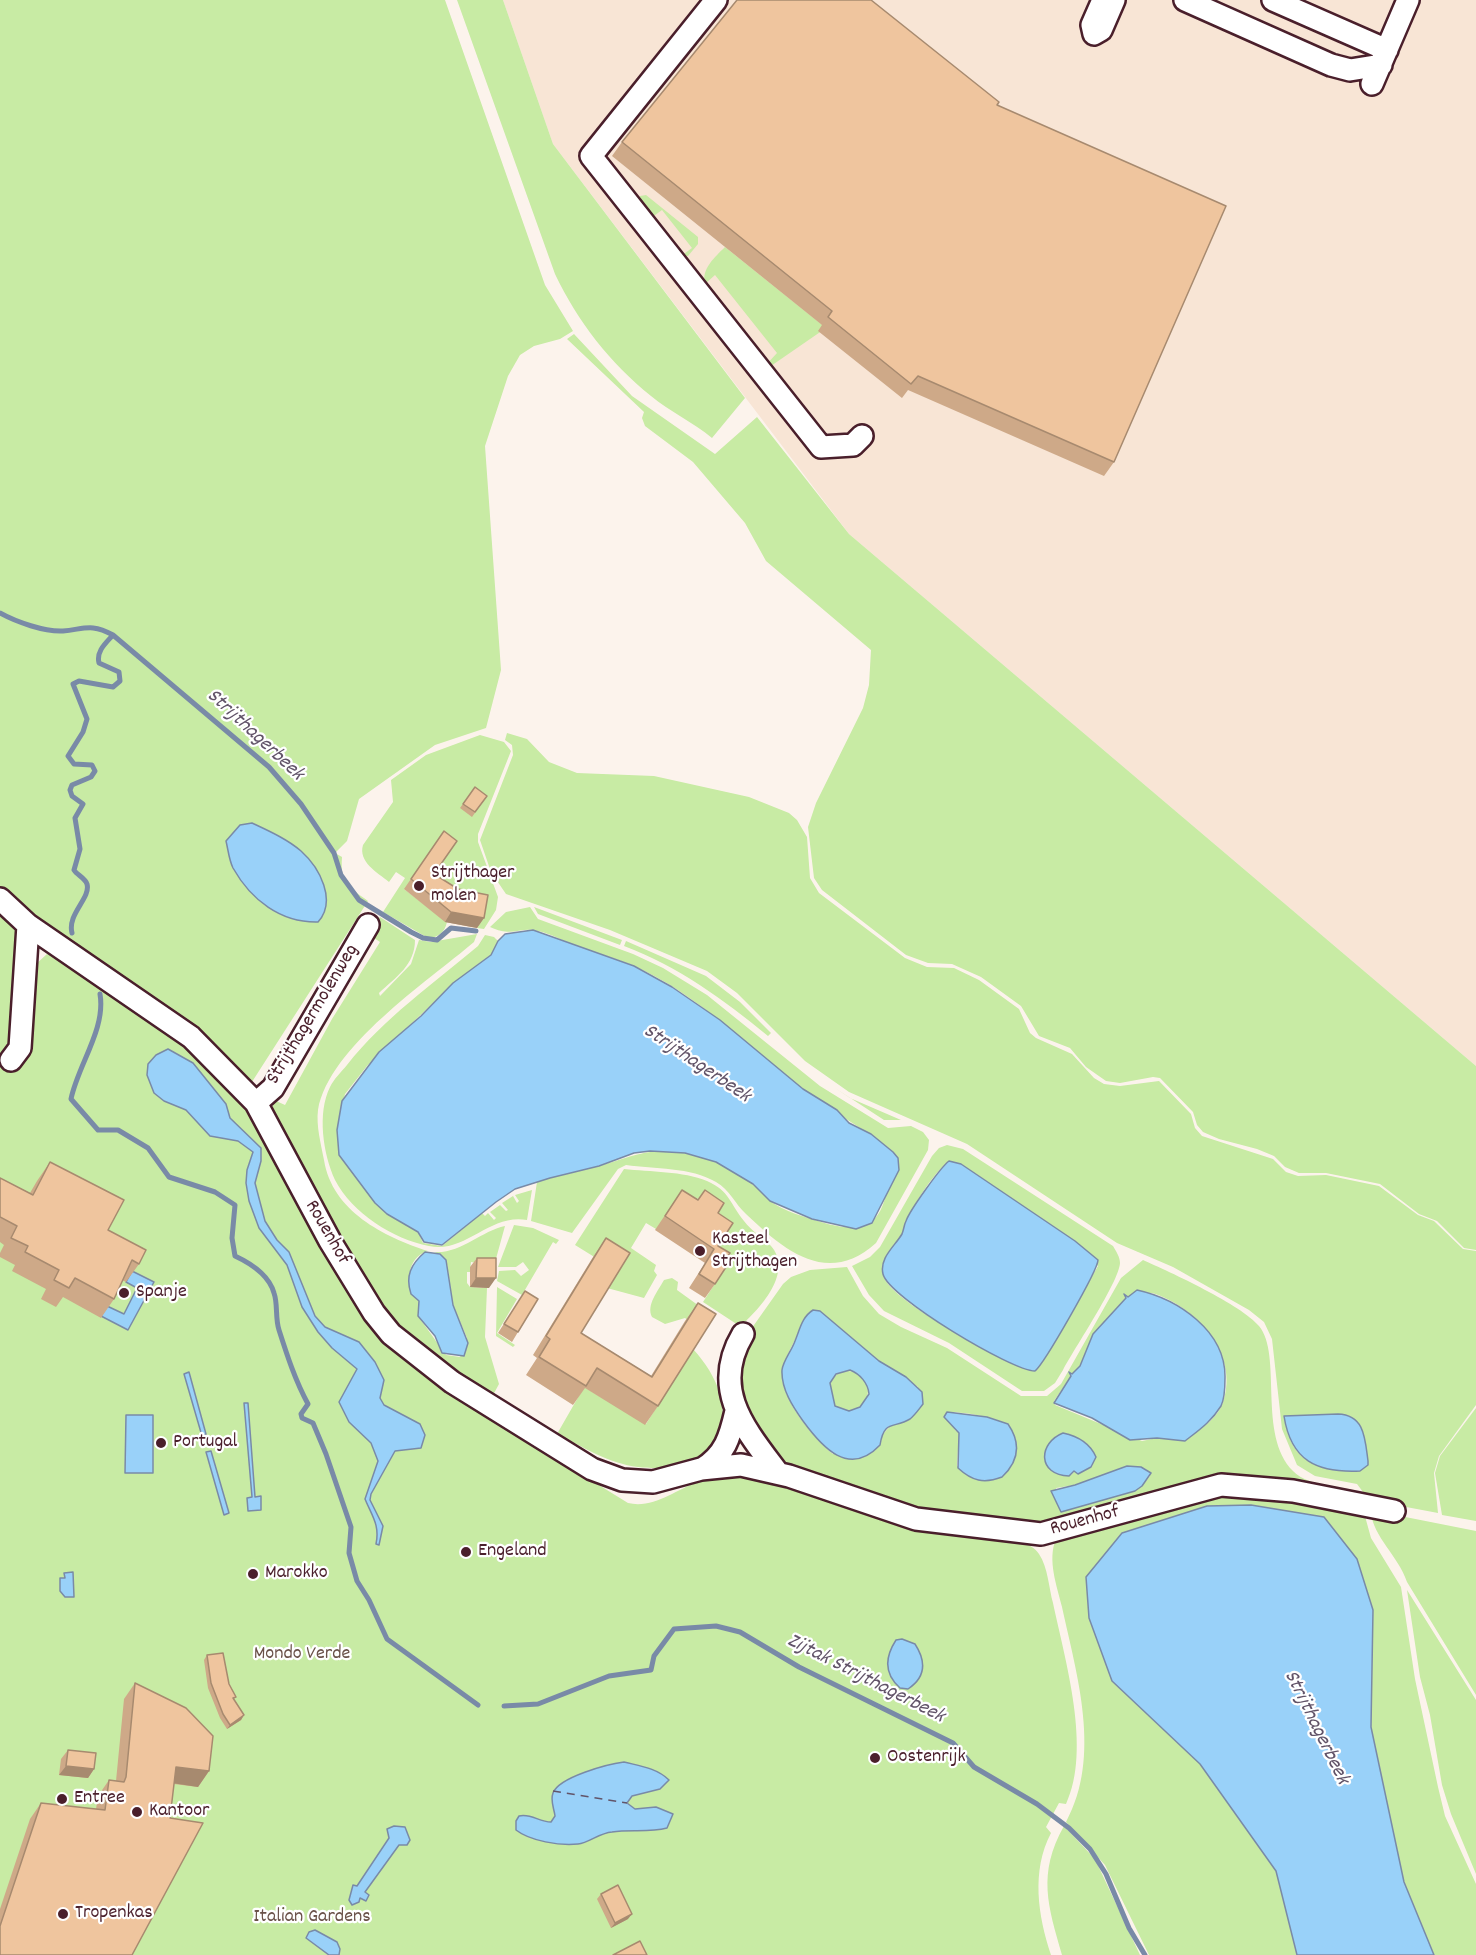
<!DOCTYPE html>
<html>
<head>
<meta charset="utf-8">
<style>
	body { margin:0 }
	canvas { display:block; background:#fcf3ec }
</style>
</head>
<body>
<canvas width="1476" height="1955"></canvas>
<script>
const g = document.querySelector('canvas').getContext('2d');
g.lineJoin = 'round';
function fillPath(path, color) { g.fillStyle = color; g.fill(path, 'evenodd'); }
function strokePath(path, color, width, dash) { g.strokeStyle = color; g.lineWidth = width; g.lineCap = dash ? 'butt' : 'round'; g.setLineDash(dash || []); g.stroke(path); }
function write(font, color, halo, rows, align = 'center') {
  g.font = font + ' Dekko,sans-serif'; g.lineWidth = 4.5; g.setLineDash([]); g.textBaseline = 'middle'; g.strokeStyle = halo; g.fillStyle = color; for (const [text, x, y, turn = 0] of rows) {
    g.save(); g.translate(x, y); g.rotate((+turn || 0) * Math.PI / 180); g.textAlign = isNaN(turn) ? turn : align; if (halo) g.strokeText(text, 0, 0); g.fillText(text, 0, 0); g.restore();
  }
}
fillPath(new Path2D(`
	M503,0H1476V1066L849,534L553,144Z`), '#f8e5d5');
fillPath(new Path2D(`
	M0,0H445L545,285L573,331L560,339L534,346L520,355L508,376L485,446L501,670L486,728L435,745L359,799L347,841L335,853L342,857C340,884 348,886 368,901L250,1085L217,1050L35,919L0,888Z
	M457,0H503L553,144L745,398L712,438C693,422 670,412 651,396C610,363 578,322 555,274Z
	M646,195L698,237V244L688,256H681L692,248L662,210L651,218L639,201L640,196Z
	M725,247L826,328L768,368L766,365L777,353L715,275L705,284C701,269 715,257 725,247Z
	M574,334L632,396L715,454L757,417L849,534L1476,1066V1250L1464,1248L1437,1221L1419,1214L1380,1184L1326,1173H1299L1285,1167L1274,1156L1257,1149L1219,1139L1203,1132L1197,1125L1193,1112L1160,1078L1153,1077L1120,1083L1106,1081L1086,1067L1070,1048L1039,1036L1021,1006L981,977L952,964L928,963L906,955L822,890L814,878L808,827L816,803L863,708L869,685L871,650L766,561L745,523L693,462L645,426L642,418L644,412L567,339Z
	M507,733L527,739L549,762L577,773L654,776L749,797L789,813L797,820L807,837L810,878L819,893L905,958L927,967L954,968L979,980L1019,1009L1030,1033L1036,1038L1072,1054L1094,1078L1104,1084L1120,1086L1159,1081L1191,1114L1195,1128L1202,1136L1273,1159L1286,1172L1298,1176L1326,1175L1379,1186L1418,1215L1434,1221L1463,1249L1476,1251V1405L1439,1456L1434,1473L1438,1513L1369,1500L1357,1484L1315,1476L1297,1465L1282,1429L1272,1339L1264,1322L1249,1310L1173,1267L1117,1243L967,1144L849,1092L805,1061L737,993L707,971L610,930L506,894L491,872L480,840L513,755L512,745L505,740ZM1338,1414L1350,1471C1311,1469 1290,1458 1284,1416Z
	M480,735L504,742L511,751L478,834V842L498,897L496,910L484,929L477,928L482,904L404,889L447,922C445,932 438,938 428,938L383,912L405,878L396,872L389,882C377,872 358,862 363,845L393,802L391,780L426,755Z
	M530,907L538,919L633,954L663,968L707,995L820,1086L888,1128L911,1126L923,1132L929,1140L928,1150L876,1243C827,1287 784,1250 746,1214C735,1204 730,1190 716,1182C691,1167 654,1169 626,1165L618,1169L572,1233L531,1221L537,1182C558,1175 579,1172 599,1166C637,1155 651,1146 693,1154C716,1159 739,1172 757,1188C762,1192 765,1197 770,1201C783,1211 805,1217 821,1222C886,1242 885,1204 893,1152C865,1128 833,1113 804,1090C748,1047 698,994 632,965C614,958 595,952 576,946C563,941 552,934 538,931C519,926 514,938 490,927L506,912Z
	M534,907L622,940L620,945L538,914Z
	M0,912L17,928L35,965L47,954L69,961L184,1044L250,1109L359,1305L443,1389L628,1503C653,1509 675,1490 698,1482C717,1475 739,1474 759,1473L1021,1541C1028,1544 1035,1548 1039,1554C1048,1567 1049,1589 1053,1603C1065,1660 1092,1749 1066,1804L1059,1803L1046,1827L1051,1833C1031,1871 1038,1916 1051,1955H0Z
	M380,917L415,940C415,965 396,977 379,993L380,996L411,964L419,940L431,942L477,934L474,942C427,982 329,1047 318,1110C316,1126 321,1144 324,1160C332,1211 384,1237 428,1251C405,1258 405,1287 420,1301L418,1316L446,1355L460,1357L467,1338L453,1305L447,1264L440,1254L434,1252C461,1254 481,1231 505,1226L494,1266L471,1262L470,1272H467V1283L470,1287L487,1288L485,1337L499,1384L492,1397L404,1339L367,1293L271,1115L274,1100L285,1105L332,1019L380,942L368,934Z
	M485,935L494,937L499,942L491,955L451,986L367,1066L345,1094L337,1130L387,1214L418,1232L423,1243L442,1246L482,1213L485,1216L488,1213L494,1220L496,1218L490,1212L500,1205L506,1211L508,1210L502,1203L513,1196L517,1203L519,1201L515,1195L532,1190L527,1220C490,1213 465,1254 429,1246C393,1239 352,1213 335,1180C323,1154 317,1113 330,1087C334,1079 341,1072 347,1065C384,1018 433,984 478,946Z
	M626,941L706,976L740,1002L771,1033L768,1036C724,1000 678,966 624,946Z
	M835,1088L850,1098L901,1120H884Z
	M947,1145L963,1149L1113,1246C1116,1251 1120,1257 1120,1263C1119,1282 1074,1349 1063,1370L1055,1383L1044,1391H1022L949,1343L884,1311L869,1295L852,1266L870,1257L880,1247L932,1156L939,1148ZM949,1161L961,1164L1075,1241L1098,1266L1037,1370L1025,1369C1001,1358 885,1299 883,1274C882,1255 899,1246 904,1229C909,1211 933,1173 949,1161Z
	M624,1169C650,1172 683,1171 707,1181C730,1191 730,1204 744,1221C751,1231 763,1237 771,1246C792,1270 765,1303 746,1321L738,1325L703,1302L725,1268L711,1259L724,1238L708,1227L718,1212L698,1198L688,1213L656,1229L646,1223L631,1248L656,1265L654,1271L657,1275L644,1298L607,1288L617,1271L575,1245Z
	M514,1225L533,1228L559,1240L556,1244L553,1242L522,1295L497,1281L499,1271L515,1270L521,1276L529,1270L523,1262L516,1267H498Z
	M1143,1260C1170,1272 1242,1305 1259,1326C1283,1355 1257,1435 1293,1471C1310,1488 1338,1483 1357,1494L1275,1482L1050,1525L922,1514L790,1469L776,1459L746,1414L738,1376L742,1342L783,1284L791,1277L810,1270L847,1267L863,1296L879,1314L901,1327L947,1348L1021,1396H1047L1061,1384L1121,1278ZM1152,1293C1195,1306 1240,1354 1223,1402C1216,1421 1199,1429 1185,1441L1157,1438L1142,1441L1055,1405L1054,1401L1071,1376L1069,1373L1072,1374L1080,1366L1093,1334L1126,1298L1124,1295L1128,1297ZM820,1311L879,1361L918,1387L901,1422L893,1423L881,1436L833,1454C814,1438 776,1395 783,1368C787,1352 798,1337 803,1320ZM949,1412C987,1413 1041,1427 1005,1474L957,1466L959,1432L955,1430ZM1066,1433L1085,1442L1094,1452L1092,1467L1078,1474L1075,1471L1071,1475H1062L1044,1455L1055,1437ZM1127,1466L1146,1469L1150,1476L1142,1486L1062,1512L1056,1488L1075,1485Z
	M672,1278L678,1282L677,1290L713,1316L703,1332L685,1318L665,1324L652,1317C646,1305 658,1291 664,1280Z
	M497,1287L517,1299L497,1333L515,1345L513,1347L496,1336Z
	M693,1349C749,1410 724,1478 638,1467C610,1464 581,1446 557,1434L584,1387L646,1424Z
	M828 1391a20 20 0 1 1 40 0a20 20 0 1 1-40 0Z
	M1476,1408V1521L1442,1515L1435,1473L1440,1456Z
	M1206,1491L1363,1509L1371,1538L1401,1587L1415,1679L1438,1787L1445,1816L1476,1884V1955H1434L1404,1882L1371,1727L1373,1610L1324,1517L1251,1505L1207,1506L1112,1681L1200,1764L1276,1871L1297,1955H1149L1105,1865L1066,1822C1102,1756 1077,1676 1062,1607C1057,1586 1047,1560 1056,1539Z
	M1370,1510L1476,1531V1695L1407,1582C1398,1555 1374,1539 1370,1510Z
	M1407,1590L1476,1700V1874L1451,1814L1442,1785L1430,1715L1420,1677Z
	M1064,1826L1095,1859L1140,1955H1062C1048,1906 1037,1874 1064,1826Z`), '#c8eba4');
const water = new Path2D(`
	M252,823C269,831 287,839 301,851C320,868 337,901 318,922C281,923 251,900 233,868C229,860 228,849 226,841L240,825Z
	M533,930L634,966L672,987L720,1020L803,1089L837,1110L849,1123L871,1134L893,1152L898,1158L899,1170L872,1223L856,1229L812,1219L770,1201L753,1184L716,1162L685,1153L650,1151L634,1153L599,1166L550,1178L515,1189L496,1202L442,1245L424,1242L418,1232L387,1214L375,1203L339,1155L337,1130L342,1101L379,1052L421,1016L453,983L491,955L498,941L505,934Z
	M168,1049L193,1063L226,1104L230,1118L261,1148V1161L255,1183L265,1221L277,1240L289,1252L315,1316L325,1327L359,1342L375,1362L384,1380L380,1398L384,1405L420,1424L425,1435L421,1448L395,1451L371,1494L370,1500L383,1526L379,1545L376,1544C380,1525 372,1516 365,1499L378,1461L371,1443L349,1422L339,1402L357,1369L332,1348L318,1332L302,1307L287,1265L259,1228L249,1201L246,1183L247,1170L253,1152L238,1141L210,1136L186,1110L164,1101L154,1093L147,1075L148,1064L156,1055Z
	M949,1161L961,1164L1075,1241L1098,1260C1098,1270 1044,1364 1035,1371C1012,1371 888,1297 883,1274C879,1258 895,1246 902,1234C904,1229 904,1225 906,1221C910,1210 940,1168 949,1161Z
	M425,1252L440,1254L446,1260L453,1305L468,1343L464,1356L442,1353L435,1336L418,1316L419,1301L411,1294C405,1276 411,1264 425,1252Z
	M132,1271L154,1282L128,1330L101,1316L107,1306L124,1314L137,1288L126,1282Z
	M1137,1290C1178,1299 1226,1331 1225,1378C1225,1387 1225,1398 1221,1406C1211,1422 1199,1430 1185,1441L1157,1438L1130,1440L1092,1418L1054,1403L1071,1376L1069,1372L1072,1374L1080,1366L1093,1334L1126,1298L1124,1294L1128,1297Z
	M813,1310L820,1311L879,1361L906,1377L922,1392L923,1404C919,1409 915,1415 910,1419C894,1429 884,1419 880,1445C849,1478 822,1447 803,1421C793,1407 781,1389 782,1370C783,1361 792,1350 795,1341C800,1329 802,1317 813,1310ZM850,1370C860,1374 868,1383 869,1394L860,1407L849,1411L835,1406L830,1383L836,1374Z
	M189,1372L206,1434L202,1436L184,1374Z
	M244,1403H248L255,1497L261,1496V1510L248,1511L247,1498L252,1497Z
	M947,1412L987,1417L1008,1424C1021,1443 1019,1461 1002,1477C984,1484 972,1481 958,1468L959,1433L944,1417Z
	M1338,1414C1365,1415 1365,1439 1368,1461V1465L1360,1471C1317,1473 1291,1461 1284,1416Z
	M126,1415H153V1473H125Z
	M1063,1433C1077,1436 1090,1443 1096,1457L1091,1467L1078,1474L1074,1471L1069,1476C1037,1475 1038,1443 1063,1433Z
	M211,1451L229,1513L224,1515L206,1452Z
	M1127,1466L1141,1467L1151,1473L1142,1486L1135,1491L1061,1512L1051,1491L1075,1485Z
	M1251,1505L1324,1517L1357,1559L1373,1610L1371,1727L1404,1882L1434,1955H1297L1276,1871L1200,1764L1112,1681L1089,1618L1086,1577L1122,1533L1207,1506Z
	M73,1572L74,1597H65L60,1591V1578H65L64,1573Z
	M902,1639L915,1644C926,1661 926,1677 908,1689L900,1688C884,1674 885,1657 896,1640Z
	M624,1762C640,1766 657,1768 669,1780L660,1789L632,1796L627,1803L635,1809L656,1807L673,1814L667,1828C648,1833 631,1829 612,1832C599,1833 589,1843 578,1844C560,1846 530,1841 516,1830V1821L519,1816C531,1813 539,1822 551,1822L555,1816C554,1808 550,1801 553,1793C559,1777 608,1764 624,1762Z
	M394,1826L405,1827L410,1840L407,1845H399L365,1892L369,1895L366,1901L360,1898L359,1902L352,1905L349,1900L353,1885L357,1886L389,1838L387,1829Z
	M315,1930L337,1942L340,1949L339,1955H329L306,1938L309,1932Z`);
fillPath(water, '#99d1f9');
strokePath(water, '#798aa7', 1.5);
strokePath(new Path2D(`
	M0,613C16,622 45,632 63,631C85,629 91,623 113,635L269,767L301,804L334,853L341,875L359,900L411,932L423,938L437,940L451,928L476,931
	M72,933C67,914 91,898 87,884C85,878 77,875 74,870L80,849L75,818L83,804L72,796L70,790L72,785L91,777L95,771L92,765L74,764L68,756L83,732L87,719L73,684L79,681L113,687L120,681L119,672L99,663C96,651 106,643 113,635
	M100,994C106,1029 78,1065 71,1099L98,1130H118L148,1148L169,1177L215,1192L235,1205L232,1238L235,1256C250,1263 269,1275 274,1293C278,1304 275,1318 279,1330C287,1355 295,1380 308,1404L301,1414L302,1418L313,1423L326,1454L351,1527L349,1553L357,1581L369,1600L387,1639L478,1705
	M504,1706L538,1704L609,1676L651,1670L654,1656L674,1629L716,1626L740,1632L799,1667L953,1743L974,1767L1037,1804L1069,1828L1090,1849L1106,1874L1129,1928L1145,1955`), '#798aa7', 5);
strokePath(new Path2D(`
	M553,1791L627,1803`), '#625469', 1.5, [8, 6]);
const minor = new Path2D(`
	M716,0L591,156L821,447L853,445L862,436
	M1103,0L1092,25L1094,34L1101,30L1114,0
	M1185,0L1331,65L1350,70L1381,65
	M1273,0L1387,50
	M1372,84L1408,0
	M0,899L28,925L191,1037L256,1103L330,1241L374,1313L391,1334L452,1382L592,1469L622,1480L653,1482L701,1469L741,1465L789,1476L916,1519L1041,1534L1221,1485L1293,1491L1394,1511
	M11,1060L20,1048L28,925
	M256,1103L273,1088L368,925
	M743,1334C710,1389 745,1429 778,1473
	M702,1469C725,1455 730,1437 736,1411`);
strokePath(minor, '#4a1f2b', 26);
strokePath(minor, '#fff', 21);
fillPath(new Path2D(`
	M997,105L1114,462L1104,476L908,390L902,398L818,331L822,325L612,156L622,142Z
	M475,787L487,796L472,817L460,808Z
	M444,831L434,874L458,889L484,918L477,928L445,922L404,889Z
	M50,1162L108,1230L139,1264L126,1282L122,1280L114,1299L101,1318L63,1297L56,1307L41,1299L46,1289L12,1271L15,1265L0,1257V1253L4,1245L0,1242V1178L30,1193L37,1181Z
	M682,1190L718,1213V1246L715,1284L705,1298L689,1288L705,1263L655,1230Z
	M606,1238L581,1333L651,1376L685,1321L698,1303L658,1406L645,1425L585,1388L573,1405L526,1375L537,1358L533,1355L593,1257Z
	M477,1258L489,1288L470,1287V1267Z
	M525,1291L518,1332L512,1342L498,1333Z
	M207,1655L229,1684L236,1697L234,1699L244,1715L241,1720L227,1729L220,1718L208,1688L204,1660Z
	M135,1683L209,1771L198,1787L174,1784L0,1955V1909L30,1819L41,1803L96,1809L98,1796L109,1780L116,1781L124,1699Z
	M68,1750L94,1769L88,1778L59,1775L61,1759Z
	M601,1894L628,1919L611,1928L597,1899Z`), '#cea988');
fillPath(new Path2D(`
	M451,912L484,918L477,928L445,922Z
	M476,1278H496L489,1288L470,1287Z
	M244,1715L241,1720L227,1729L230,1725Z
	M66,1766L94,1769L88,1778L59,1775Z
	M176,1767L209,1771L198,1787L165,1782Z
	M632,1914L628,1919L611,1928L615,1923Z`), '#a78a6f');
const building = new Path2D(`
	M737,0H871L999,102L997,105L1226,206L1114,462L918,376L911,384L828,317L832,311L622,142Z
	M475,787L487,796L475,812L463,804Z
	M444,831L457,841L434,874L458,889L488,895L484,918L451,912L411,879Z
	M50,1162L124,1200L108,1230L146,1250L139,1264L132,1260L114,1299L75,1278L69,1288L54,1280L59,1270L25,1252L28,1246L11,1238L17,1226L0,1217V1178L33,1195Z
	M682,1190L698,1200L705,1190L724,1203L718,1213L733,1223L718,1246L730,1253L728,1256L732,1258L715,1284L699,1274L714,1249L665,1216Z
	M606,1238L630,1253L581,1333L652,1377L698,1303L716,1314L658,1406L597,1368L586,1386L539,1357L550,1339L546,1336Z
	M477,1258H496V1278H476Z
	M525,1291L538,1299L518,1332L504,1324Z
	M223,1653L229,1684L236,1697L233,1698L244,1715L230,1725L223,1714L211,1683L207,1655Z
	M135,1683L186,1708L213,1736L209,1771L176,1767L170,1818L203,1823L132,1955H0V1926L41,1803L105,1810L109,1780L124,1782L126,1777Z
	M68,1750L96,1753L94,1769L66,1766Z
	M618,1885L632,1914L615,1923L601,1894Z
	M640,1941L647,1955H613Z`);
fillPath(building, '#efc59e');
strokePath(building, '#a78a6f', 1.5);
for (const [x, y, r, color] of [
	[419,886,6,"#4a1f2b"],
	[700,1251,6,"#4a1f2b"],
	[124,1293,6,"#4a1f2b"],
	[161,1443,6,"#4a1f2b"],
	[466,1552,6,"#4a1f2b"],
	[253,1574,6,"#4a1f2b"],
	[875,1758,6,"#4a1f2b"],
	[62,1799,6,"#4a1f2b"],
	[137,1812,6,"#4a1f2b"],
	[63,1914,6,"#4a1f2b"]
]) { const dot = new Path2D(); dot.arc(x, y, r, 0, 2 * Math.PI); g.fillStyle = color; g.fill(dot); strokePath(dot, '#fff', 2); }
write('20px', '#4a1f2b', '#fff', [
	["Strijthager",431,874],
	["molen",431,897],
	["Kasteel",712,1240],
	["Strijthagen",712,1263],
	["Spanje",136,1293],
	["Portugal",173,1443],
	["Engeland",478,1552],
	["Marokko",265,1574],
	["Oostenrijk",887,1758],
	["Entree",74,1799],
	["Kantoor",149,1812],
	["Tropenkas",75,1914]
], 'left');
write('20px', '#4a1f2b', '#fff', [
	["Strijthagermolenweg",314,1015,-59],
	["Rouenhof",326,1233,60],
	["Rouenhof",1085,1522,-15]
]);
write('20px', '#6a5249', '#fff', [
	["Mondo Verde",302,1655],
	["Italian Gardens",312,1918]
]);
write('italic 21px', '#625469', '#fff', [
	["Strijthagerbeek",254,736,43],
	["Strijthagerbeek",696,1065,34],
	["Zijtak Strijthagerbeek",865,1680,27],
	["Strijthagerbeek",1315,1728,64]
]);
</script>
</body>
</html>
